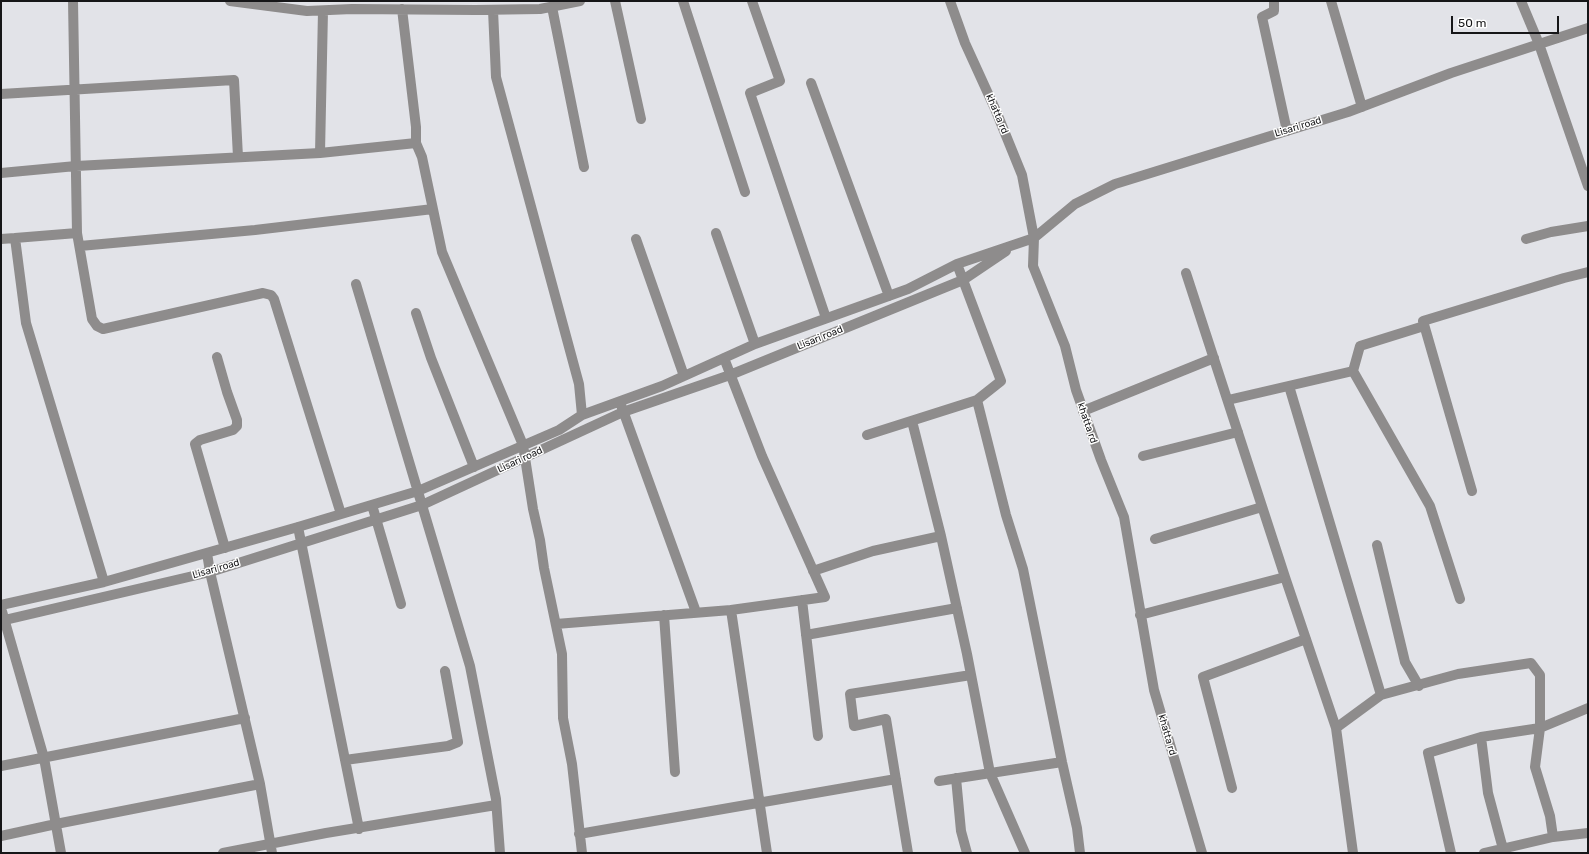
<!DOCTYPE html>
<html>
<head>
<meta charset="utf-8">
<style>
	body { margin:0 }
	#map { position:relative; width:1589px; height:854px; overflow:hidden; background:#e2e3e8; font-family:Rubik,sans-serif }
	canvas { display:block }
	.frame { position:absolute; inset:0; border:2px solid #161618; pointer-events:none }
	.scale { position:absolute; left:1451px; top:16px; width:108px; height:18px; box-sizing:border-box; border:2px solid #161618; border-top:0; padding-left:5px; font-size:12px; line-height:14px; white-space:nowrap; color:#161618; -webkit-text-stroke:3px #fff; paint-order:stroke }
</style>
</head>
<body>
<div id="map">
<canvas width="1589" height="854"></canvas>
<div class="frame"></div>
<div class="scale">50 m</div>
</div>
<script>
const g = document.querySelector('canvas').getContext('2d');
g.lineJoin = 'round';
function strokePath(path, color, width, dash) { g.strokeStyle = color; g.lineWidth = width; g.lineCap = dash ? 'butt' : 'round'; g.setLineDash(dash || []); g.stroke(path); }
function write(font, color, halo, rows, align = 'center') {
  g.font = font + ' Rubik,sans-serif'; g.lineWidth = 3; g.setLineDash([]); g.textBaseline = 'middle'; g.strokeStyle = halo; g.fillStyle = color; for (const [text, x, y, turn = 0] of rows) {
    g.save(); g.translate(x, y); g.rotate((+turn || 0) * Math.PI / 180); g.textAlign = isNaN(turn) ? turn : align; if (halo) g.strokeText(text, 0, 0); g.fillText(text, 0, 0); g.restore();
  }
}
strokePath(new Path2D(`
	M73,1L77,233L15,238L26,323L104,582
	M230,1L307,11L352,9L475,10L540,9L580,1
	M615,1L641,119
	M683,1L745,192
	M752,1L780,81L750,93L826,318
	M950,1L965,43L996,111L1022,175L1034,238L1033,266L1065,346L1076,390L1101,460L1124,517L1154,690L1202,853
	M1274,1V11L1262,17L1287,131
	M1331,1L1362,107
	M1521,1L1539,44L1588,186
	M552,7L584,167
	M402,9L416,127V143L422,157L442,252L523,445L533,509L540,540L544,568L562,654L563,718L572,764L582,853
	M493,10L496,77L579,384L582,415
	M811,83L889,296
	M1,94L234,80L238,157
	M320,153L323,11
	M1,173L76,166L320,153L416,143
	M77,233L92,319L97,326L103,329L263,293L271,295L274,299L341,514
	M716,233L755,344
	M1,239L15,238
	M636,239L684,376
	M1526,239L1551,232L1588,226
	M80,246L255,230L433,209
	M957,264L1001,381L977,400
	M356,284L470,666L496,799L500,853
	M416,313L431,358L474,467
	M217,357L227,392L237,420V426L233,430L200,440L195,444L225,548
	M724,358L762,456L825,597L731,610L767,853
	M1353,371L1430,506L1460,599
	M1289,386L1381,695
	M1228,400L1353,371L1360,346L1424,326
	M621,405L696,612
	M1083,411L1214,358
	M912,421L941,536
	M867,435L977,400L1006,515L1023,569L1062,762L1077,828L1080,853
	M1143,456L1238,432
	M1472,491L1423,321L1564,278L1588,272
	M372,505L401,604
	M298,527L359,829
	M1155,539L1262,507
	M1377,545L1405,662L1419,686
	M207,553L210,572L260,784L272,853
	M813,571L873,551L941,536L967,654L990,773L1025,853
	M1285,577L1336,728L1353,853
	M802,600L818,736
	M1,605L104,582L298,527L418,491L559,430L582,415L662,386L755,344L908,289L957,264L1034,238L1075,204L1115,184L1348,112L1451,73L1588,28
	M1,608L44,758L61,853
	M664,615L675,772
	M1140,615L1285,577L1186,273
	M1,621L210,572L422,505L623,412L730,375L963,280L1006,251
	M556,624L731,610
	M806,635L957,608
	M1336,728L1381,695L1458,674L1531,663L1540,675V728L1535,767L1550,816L1553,837
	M1481,737L1488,793L1503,849
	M345,760L448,746L458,742L445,671
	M1,766L245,718
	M956,778L961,831L967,853
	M939,781L1062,762
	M1232,788L1203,677L1306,639
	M579,834L896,779
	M1,836L56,824L260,784
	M223,853L326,833L496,805
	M908,853L886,719L854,726L850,694L971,675
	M1451,853L1428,753L1481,737L1540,728L1588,708
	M1484,853L1553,837L1588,833`), '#8e8c8c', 10);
write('10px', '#161618', '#fff', [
	["khatta rd",997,114,67],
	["Lisari road",1298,127,-17],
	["Lisari road",820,338,-22],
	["khatta rd",1087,423,71],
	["Lisari road",520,460,-25],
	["Lisari road",216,569,-16],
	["khatta rd",1167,735,74]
]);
</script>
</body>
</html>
